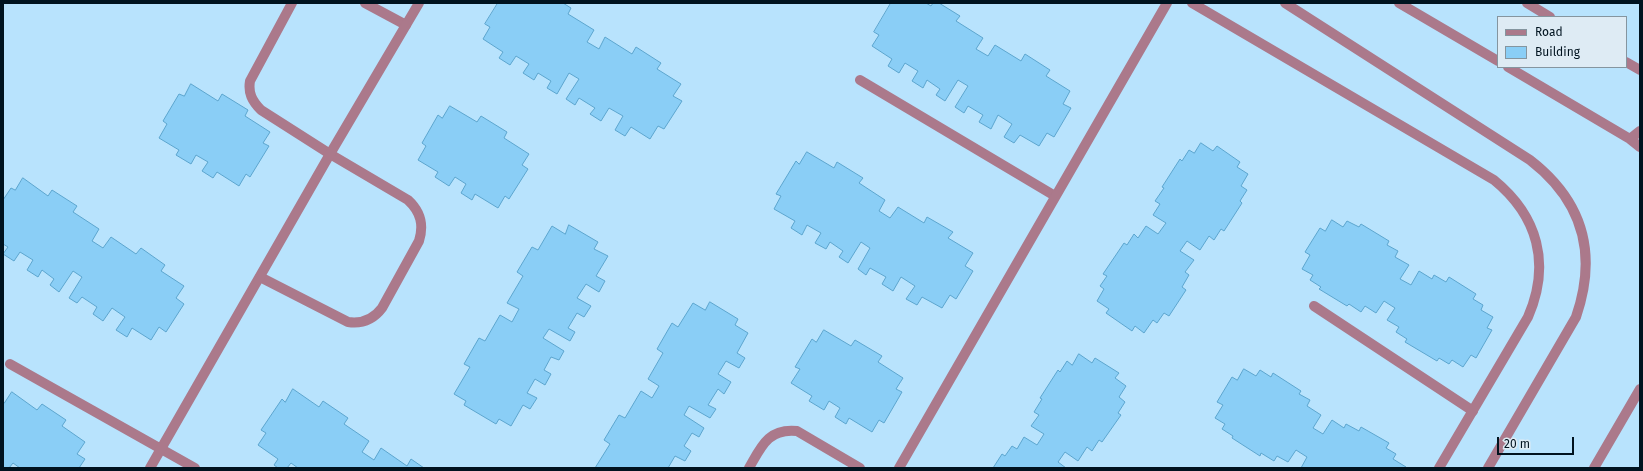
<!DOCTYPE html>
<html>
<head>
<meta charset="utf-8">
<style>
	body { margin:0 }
	#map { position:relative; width:1643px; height:471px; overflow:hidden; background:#b8e3fd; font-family:"Fira Sans",sans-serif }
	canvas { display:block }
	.frame { position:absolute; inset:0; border:4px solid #00131f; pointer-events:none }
	.legend { position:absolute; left:1497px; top:16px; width:130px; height:52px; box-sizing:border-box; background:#deebf4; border:1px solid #85959f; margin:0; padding:5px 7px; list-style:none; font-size:12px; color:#00131f }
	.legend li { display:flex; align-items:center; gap:8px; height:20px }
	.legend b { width:20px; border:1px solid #85959f }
	.scale { position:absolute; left:1497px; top:437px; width:77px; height:18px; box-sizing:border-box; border:2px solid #00131f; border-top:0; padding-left:5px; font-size:12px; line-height:14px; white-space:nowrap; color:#00131f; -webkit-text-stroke:3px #deebf4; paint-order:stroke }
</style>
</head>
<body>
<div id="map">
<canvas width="1643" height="471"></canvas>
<div class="frame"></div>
<ul class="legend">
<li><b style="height:5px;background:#ab798b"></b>Road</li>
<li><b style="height:11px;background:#8acef6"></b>Building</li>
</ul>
<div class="scale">20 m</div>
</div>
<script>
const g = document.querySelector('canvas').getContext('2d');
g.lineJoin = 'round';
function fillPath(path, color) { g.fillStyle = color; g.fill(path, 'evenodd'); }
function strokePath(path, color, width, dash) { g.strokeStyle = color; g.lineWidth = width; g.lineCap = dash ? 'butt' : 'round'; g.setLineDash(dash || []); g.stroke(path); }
const building = new Path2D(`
	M498,3H563L571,8L568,14L594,30L587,42L599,49L605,37L632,54L636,47L661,63L657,69L681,84L673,96L682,101L664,129L658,126L650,139L631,127L625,136L615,130L623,116L609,108L601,121L590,114L595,108L579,98L575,105L566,99L579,79L569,73L557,94L547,88L551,81L538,73L534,80L523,73L529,64L516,56L510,65L499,58L503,52L483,39L490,27L485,24Z
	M891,3H926L931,6L933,3H939L960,16L956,21L983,38L976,49L988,56L995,45L1021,61L1025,54L1050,70L1046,76L1070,91L1063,104L1071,108L1054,137L1047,133L1039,146L1020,135L1014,143L1004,137L1012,124L998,115L991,129L979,122L983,115L968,106L964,113L955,107L968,86L958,80L945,101L936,95L940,89L927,80L923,88L912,81L918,71L905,63L899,73L888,66L892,59L872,46L879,35L874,32Z
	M191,84L218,101L222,94L248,110L245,116L270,132L263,143L269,146L250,177L246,174L239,186L217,172L213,178L202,171L208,162L196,155L191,164L176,155L179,150L159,138L167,124L163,121L179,94L184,96Z
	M450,106L477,122L481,116L507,132L504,138L529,154L522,165L528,169L509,199L505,196L498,208L475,194L472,200L461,193L466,184L455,177L449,186L435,177L438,172L418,160L426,146L422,143L438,115L442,118Z
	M1201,143L1213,151L1217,146L1240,162L1237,167L1248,174L1241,186L1247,190L1240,201L1242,203L1224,231L1221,229L1214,240L1209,236L1200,250L1187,241L1180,251L1194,260L1185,272L1189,275L1182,287L1186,290L1169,316L1164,313L1157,323L1153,320L1144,333L1135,326L1132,331L1106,313L1109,309L1097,301L1104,289L1100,286L1107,276L1103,274L1124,243L1127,245L1134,234L1138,238L1146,226L1158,234L1166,223L1153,215L1160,204L1155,201L1164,188L1162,187L1180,159L1182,161L1189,150L1194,153Z
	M807,152L834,168L837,162L863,178L859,183L885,200L879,211L890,218L898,207L924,223L927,217L953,232L948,238L973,253L965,266L973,271L956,299L950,295L942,308L922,297L917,305L906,299L915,286L901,277L893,291L882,284L886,277L870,268L866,275L858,269L870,248L861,242L848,263L839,257L843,251L830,242L826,249L815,243L821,233L807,225L802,235L791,228L795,221L774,209L781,196L776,194L796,161L799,164Z
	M23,178L48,196L52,190L77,206L73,212L99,229L92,241L103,248L111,237L136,254L141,248L165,265L161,271L184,286L176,298L184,304L166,332L159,327L151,340L132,328L127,337L116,330L125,317L112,308L103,321L93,314L97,307L82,297L77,303L69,298L82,277L73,271L59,292L50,285L54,279L42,270L38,277L27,270L33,260L20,252L14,261L3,254L8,247L3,244V200L11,188L15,190Z
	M1332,220L1343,227L1347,221L1359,227L1361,224L1389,241L1387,245L1398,251L1395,257L1409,265L1400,279L1411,285L1419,271L1432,279L1434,275L1446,282L1449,277L1476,294L1473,299L1483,305L1481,310L1493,317L1487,328L1492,330L1476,358L1471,355L1463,367L1452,360L1449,364L1439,358L1437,361L1405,342L1407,339L1396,332L1399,327L1387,320L1395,308L1384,301L1376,313L1365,306L1361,312L1349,304L1347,306L1319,289L1321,287L1310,280L1313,275L1302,269L1310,255L1305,252L1320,228L1325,231Z
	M569,225L598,242L594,249L608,256L596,276L605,281L599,292L586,284L577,298L591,306L584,317L577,313L568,328L575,332L570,341L549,329L543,338L564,351L559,360L551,357L544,370L551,374L545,385L535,379L527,393L537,398L530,409L523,405L511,426L499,419L496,424L464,405L466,401L454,394L470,367L464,364L479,338L485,341L500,315L512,322L519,309L507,303L523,276L517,272L532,247L538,250L552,226L565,234Z
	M710,302L738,319L735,325L748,333L737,353L745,358L739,368L726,361L718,374L731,382L724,394L718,389L708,405L716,409L710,418L689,406L684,415L704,428L699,437L692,433L684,446L691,451L685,461L675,456L668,468H595L610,444L604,440L619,415L625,418L641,391L652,398L659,386L648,379L663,353L657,349L672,323L678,327L693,303L705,310Z
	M824,330L851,346L855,340L882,356L878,362L903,378L896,389L902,392L884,423L879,420L872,432L849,418L846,424L835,417L840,408L829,401L824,410L809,401L812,396L791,383L800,369L795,367L812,339L816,342Z
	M1079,354L1092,363L1095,358L1119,373L1115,378L1126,386L1119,397L1125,402L1118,413L1121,415L1102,442L1099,440L1092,451L1087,447L1078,461L1065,452L1058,462L1066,468H993L1002,454L1005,456L1012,446L1017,449L1024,437L1037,445L1044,434L1031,426L1039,415L1034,412L1042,399L1040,398L1058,370L1060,372L1067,361L1072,365Z
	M1244,369L1256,376L1260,370L1271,377L1273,373L1301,391L1299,394L1310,400L1307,406L1321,415L1313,428L1323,434L1332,420L1344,428L1346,424L1359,431L1361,427L1389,443L1386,448L1396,454L1393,459L1406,467L1405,468H1301L1307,457L1296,450L1288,462L1277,456L1274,461L1261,453L1260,456L1232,438L1233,436L1222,429L1225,424L1215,418L1223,405L1217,402L1232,377L1237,380Z
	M293,389L319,407L323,401L348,418L344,424L369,441L362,452L374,460L381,448L407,466L411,459L424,468H298L291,463L287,468H278L274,465L278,459L258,445L266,433L261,430L282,399L285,402Z
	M12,392L37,410L42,404L66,420L62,426L85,442L77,454L85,459L79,468H20L13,463L9,468H3V403H4Z`);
fillPath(building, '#8acef6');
strokePath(building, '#5ca5ce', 1);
strokePath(new Path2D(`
	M365,3L406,25
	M860,80L1055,196
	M260,277L348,322C362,324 373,320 382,308L419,241C424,225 421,212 408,200L330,154L261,110C252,101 248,93 250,81L292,3
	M1314,306L1473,411
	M10,364L195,468
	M749,468C761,447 768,428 797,431L860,468`), '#ab798b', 10);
strokePath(new Path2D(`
	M1192,3L1494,180C1538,216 1551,264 1528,317L1439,468
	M1285,3L1530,160C1583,201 1598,253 1576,317L1488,468
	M150,468L330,154L419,3
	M899,468L1167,3
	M1594,468L1640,389`), '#ab798b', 10);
strokePath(new Path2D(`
	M1399,3L1498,61
	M1527,3L1550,17
	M1626,62L1640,70
	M1508,67L1630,139L1640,147
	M1630,139L1640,131`), '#ab798b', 10);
</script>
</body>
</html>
